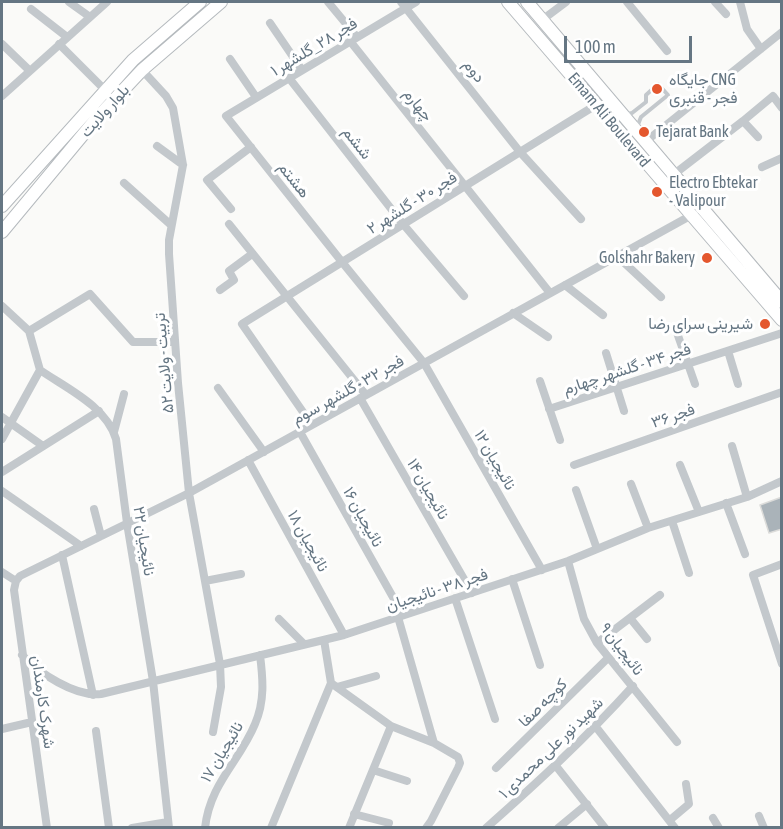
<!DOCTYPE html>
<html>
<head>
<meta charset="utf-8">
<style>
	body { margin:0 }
	#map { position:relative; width:783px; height:829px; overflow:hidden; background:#fafaf8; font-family:"Asap Condensed",sans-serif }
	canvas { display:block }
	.frame { position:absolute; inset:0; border:3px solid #657683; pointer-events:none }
	.scale { position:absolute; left:564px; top:36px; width:128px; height:27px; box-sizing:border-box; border:3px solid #657683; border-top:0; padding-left:8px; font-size:18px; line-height:21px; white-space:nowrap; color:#657683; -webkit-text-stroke:4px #fff; paint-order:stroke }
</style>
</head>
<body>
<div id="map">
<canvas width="783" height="829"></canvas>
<div class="frame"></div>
<div class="scale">100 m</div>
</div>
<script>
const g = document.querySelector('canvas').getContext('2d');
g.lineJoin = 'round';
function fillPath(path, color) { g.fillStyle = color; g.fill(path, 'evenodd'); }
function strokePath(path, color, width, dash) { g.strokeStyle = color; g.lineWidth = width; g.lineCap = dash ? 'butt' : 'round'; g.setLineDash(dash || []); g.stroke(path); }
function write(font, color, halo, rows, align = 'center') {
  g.font = font + ' "Asap Condensed",Vazirmatn,sans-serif'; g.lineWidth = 6; g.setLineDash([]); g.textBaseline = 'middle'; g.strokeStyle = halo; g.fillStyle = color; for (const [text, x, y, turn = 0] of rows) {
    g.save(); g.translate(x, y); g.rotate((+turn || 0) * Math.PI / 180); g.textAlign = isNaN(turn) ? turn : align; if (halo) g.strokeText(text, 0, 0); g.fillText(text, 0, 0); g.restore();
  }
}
const building = new Path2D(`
	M782,497V529L769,533L760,505Z`);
fillPath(building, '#aab3b9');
strokePath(building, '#dcdcda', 1.5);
const primary = new Path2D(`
	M508,2L782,320
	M527,2L782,302
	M2,206L133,60L200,2
	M2,232L96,119L142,70L221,2`);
strokePath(primary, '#b5babe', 14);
strokePath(new Path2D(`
	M628,114L632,113L646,102V95L658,84L668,95L641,117L637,127`), '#c3c8cc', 4);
strokePath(new Path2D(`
	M69,2L90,17
	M328,2L357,37
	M401,2L520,152L581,219
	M416,2L226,116L342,262L424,363L542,570
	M627,2L667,51
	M715,2L726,14
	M740,2L747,29L761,49
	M31,9L67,37
	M542,20L566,2
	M270,23L302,70
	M350,41L550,293
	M2,44L30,71
	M59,44L105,90
	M230,59L256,97
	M142,70L166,96L173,108L183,165L169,240V254L178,383L189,493L220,664L221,687L213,732
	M289,78L403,224L464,296
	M2,96L107,2
	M743,121L773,96L782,108
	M645,142L782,32
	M157,146L183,165
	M762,167L782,158
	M673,175L743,121L758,137
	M124,183L171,225
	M231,209L207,180L251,147
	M229,224L366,395
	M617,256L661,297
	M565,285L603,315
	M220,290L234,280L229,271L252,254
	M2,306L29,331L90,294L133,342H175
	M513,313L548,337
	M675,327L695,384
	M728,351L738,384
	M606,353L624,411
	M40,370C66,388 106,406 116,439L127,523L153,681L169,828
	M540,381L560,440
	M218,388L264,452
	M360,398L472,593
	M549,409L782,333
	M2,417L43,446
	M312,425L242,324L596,105
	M114,432L124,394
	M300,432L403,615
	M2,439L40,370L29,331
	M732,446L747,497
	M248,460L344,635
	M574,465L782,392
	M680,465L699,512
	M2,472L99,411
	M631,484L648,528
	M576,490L597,549
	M2,491L81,546
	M726,503L745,554
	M94,509L101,536
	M672,521L689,573
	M62,555L93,695
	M568,561L584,619L597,643L677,742
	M782,564L753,575L782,664
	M2,572L16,581
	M512,579L540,665
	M16,581L20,576L189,493L690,216
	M16,581L14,590L47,828
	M205,581L241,574
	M455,598L495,719
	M398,617L434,743
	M630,618L647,639
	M279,619L304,644
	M597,643L660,595
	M22,655C39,673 75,697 101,694L344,635L568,561L648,528L747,497L782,481
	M331,683L391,726L434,743L458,757L460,763L458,768L431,821L426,828
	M337,687L376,676
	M596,727L675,828
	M2,729L32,722
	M96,731L109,828
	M556,766L605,828
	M496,768L608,658
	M373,770L407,781
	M354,814L389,823
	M759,816L764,828
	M713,818L719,828
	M670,820L689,804L686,784
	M132,828L168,822
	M205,828C210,783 240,761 255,724C265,701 263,679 260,655
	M271,828L331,683L324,640
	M349,828L391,726
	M486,828C538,782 586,738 633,686
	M558,828L587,804`), '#c3c8cc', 8);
strokePath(primary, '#fff', 12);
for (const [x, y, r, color] of [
	[657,89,6,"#e4572e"],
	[644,132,6,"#e4572e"],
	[657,192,6,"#e4572e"],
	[707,258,6,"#e4572e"],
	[765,324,6,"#e4572e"]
]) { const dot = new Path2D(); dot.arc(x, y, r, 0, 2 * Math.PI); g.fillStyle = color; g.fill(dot); strokePath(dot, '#fff', 2); }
write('16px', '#657683', '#fff', [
	["فجر ۲۸_گلشهر ۱",314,47,-31],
	["دوم",474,71,52],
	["چهارم",418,105,52],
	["بلوار ولایت",105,111,-48],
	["Emam Ali Boulevard",609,120,50],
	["ششم",357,143,52],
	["هشتم",294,180,52],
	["فجر ۳۰ - گلشهر ۲",412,203,-32],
	["تربیت - ولایت ۵۲",164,363,-95],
	["فجر ۳۴ - گلشهر چهارم",627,369,-18],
	["فجر ۳۲ - گلشهر سوم",348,390,-29],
	["فجر ۳۶",673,416,-19],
	["نائیجیان ۱۲",495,460,60],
	["نائیجیان ۱۴",428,489,60],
	["نائیجیان ۱۶",363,517,61],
	["نائیجیان ۲۲",144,541,81],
	["نائیجیان ۱۸",308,541,61],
	["فجر ۳۸ - نائیجیان",437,590,-18],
	["نائیجیان ۹",622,649,53],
	["شهرک کارمندان",43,702,82],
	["کوچه صفا",543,703,-45],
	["شهید نور علی محمدی ۱",551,748,-44],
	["نائیجیان ۱۷",222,752,-59]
]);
write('16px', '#657683', '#fff', [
	["جایگاه CNG",669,80],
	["فجر - قنبری",669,98],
	["Tejarat Bank",656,132],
	["Electro Ebtekar",669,183],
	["- Valipour",669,201],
	["Golshahr Bakery",695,258,"right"],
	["شیرینی سرای رضا",753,324,"right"]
], 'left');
</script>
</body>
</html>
